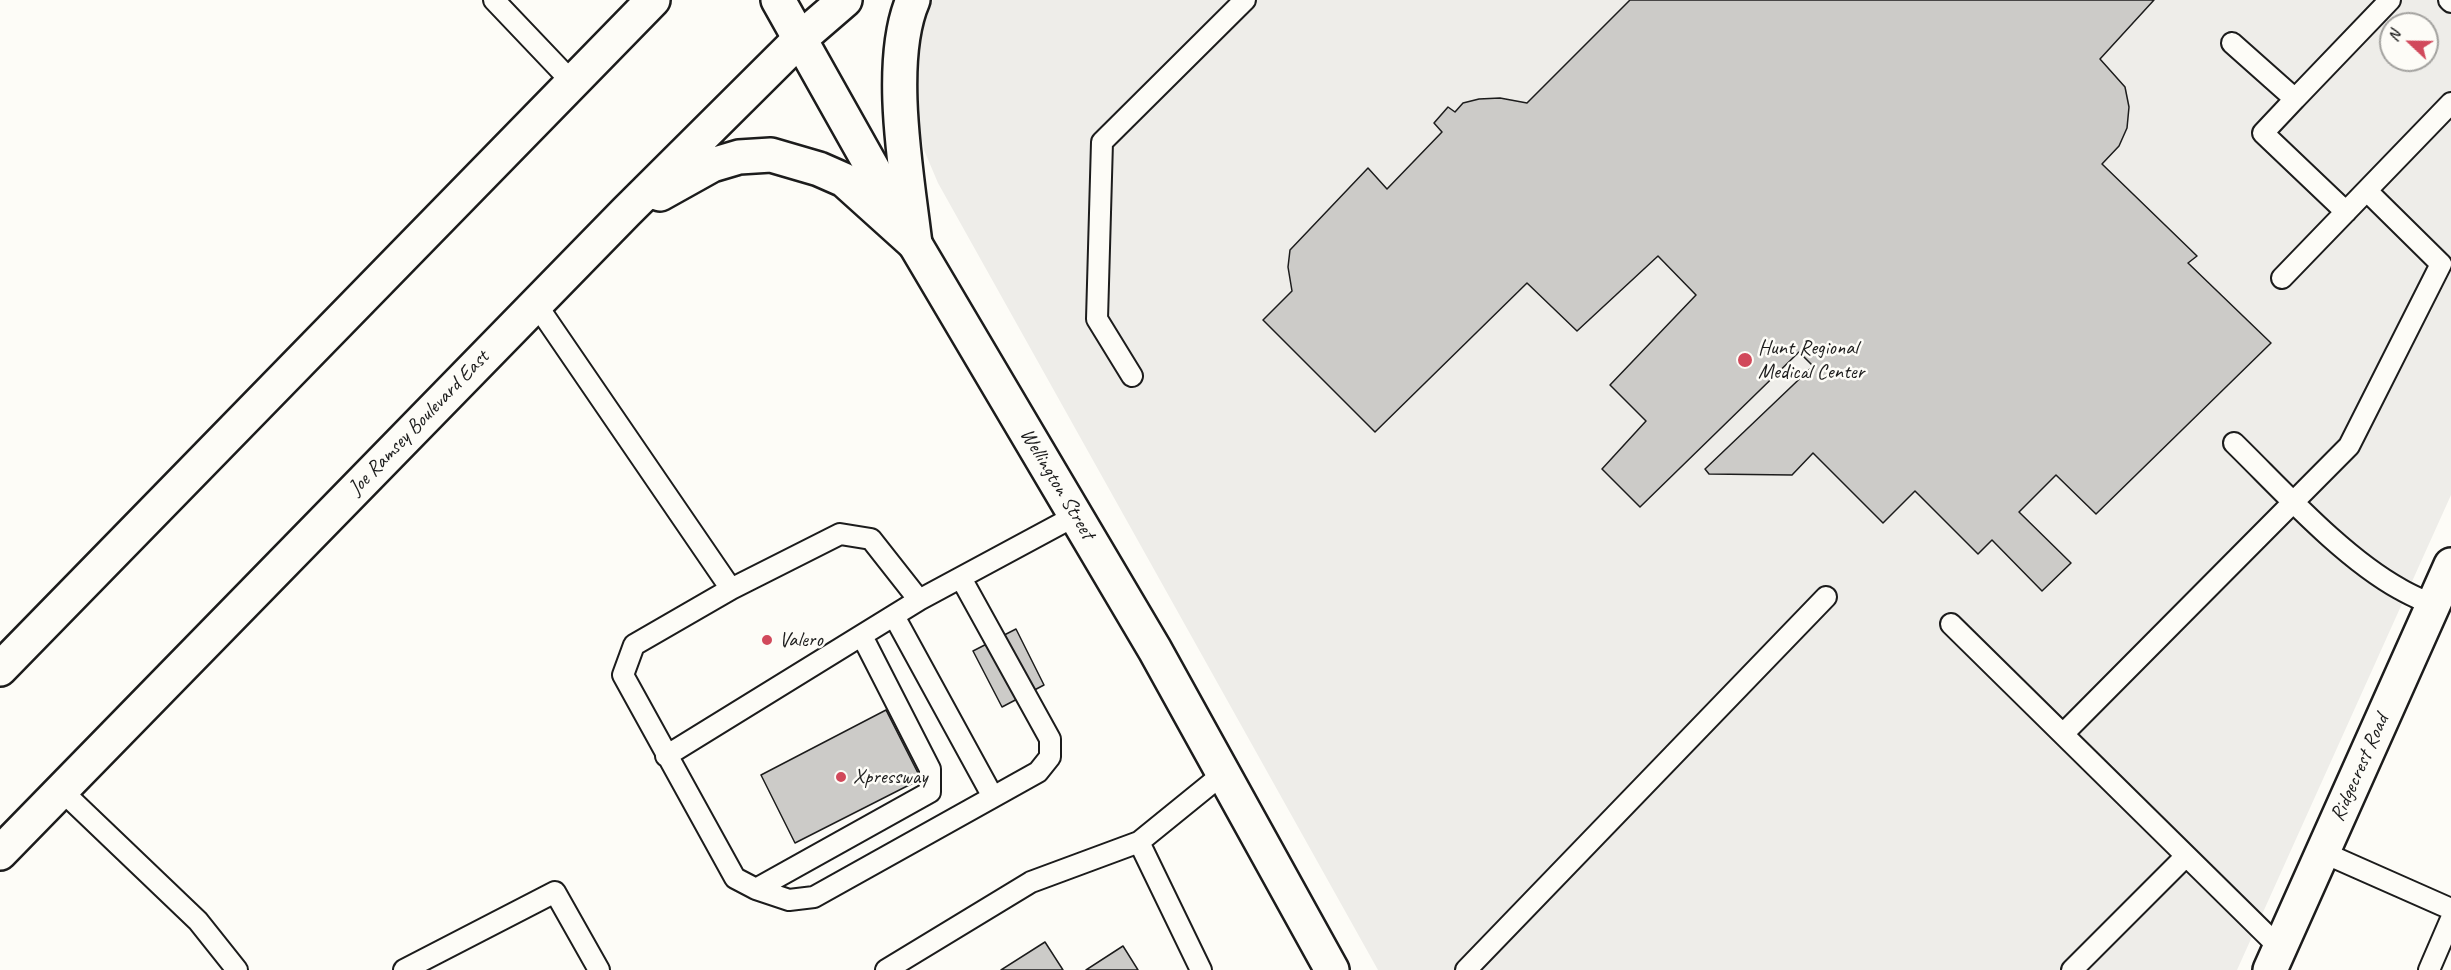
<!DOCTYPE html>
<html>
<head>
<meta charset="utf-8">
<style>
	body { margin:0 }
	#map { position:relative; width:2451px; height:970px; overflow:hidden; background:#fdfcf7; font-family:Caveat,sans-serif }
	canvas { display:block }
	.north { position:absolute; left:2379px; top:12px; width:60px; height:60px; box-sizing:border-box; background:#fdfcf7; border:2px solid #a3a29f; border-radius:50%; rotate:292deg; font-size:16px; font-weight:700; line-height:24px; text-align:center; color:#1c1c1c }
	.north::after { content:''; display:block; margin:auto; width:21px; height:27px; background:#d1495b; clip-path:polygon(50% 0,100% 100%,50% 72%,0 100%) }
</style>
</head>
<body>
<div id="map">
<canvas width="2451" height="970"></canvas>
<div class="north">N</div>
</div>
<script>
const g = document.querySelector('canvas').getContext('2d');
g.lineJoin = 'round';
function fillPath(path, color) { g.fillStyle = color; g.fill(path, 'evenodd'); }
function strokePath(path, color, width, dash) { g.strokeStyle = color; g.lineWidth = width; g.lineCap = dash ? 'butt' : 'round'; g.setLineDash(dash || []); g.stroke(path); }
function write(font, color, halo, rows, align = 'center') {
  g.font = font + ' Caveat,sans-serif'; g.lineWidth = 5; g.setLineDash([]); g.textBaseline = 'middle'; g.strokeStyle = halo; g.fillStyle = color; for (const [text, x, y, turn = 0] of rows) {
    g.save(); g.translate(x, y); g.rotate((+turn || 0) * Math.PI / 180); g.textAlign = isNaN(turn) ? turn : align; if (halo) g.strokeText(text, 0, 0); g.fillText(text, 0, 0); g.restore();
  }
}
fillPath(new Path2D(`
	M933,0H2451V495L2237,970H1378L938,183L924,150L915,107L914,68L924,18ZM2391,24H2427V60H2391Z`), '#eeede9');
const building = new Path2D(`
	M1630,0H2154L2100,59L2125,87L2129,107L2127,128L2119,146L2102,164L2197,256L2188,263L2271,343L2096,514L2056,475L2019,512L2071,563L2042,591L1992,540L1978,554L1915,491L1883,523L1813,453L1792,475L1709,474L1705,469L1813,366L1799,352L1640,507L1602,469L1646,421L1610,385L1696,295L1658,256L1577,331L1527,283L1375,432L1263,320L1292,291L1288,267L1290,250L1368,168L1387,189L1442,132L1434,123L1448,107L1455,112L1463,103L1479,99L1500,98L1527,103Z
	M1016,629L1044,685L1002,707L973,651Z
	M886,710L921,779L795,843L761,775Z
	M1045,942L1063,970H1001Z
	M1123,946L1138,970H1086Z`);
fillPath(building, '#cccbc8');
strokePath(building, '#1c1c1c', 1.5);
const service = new Path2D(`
	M494,0L572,82
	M2449,0L2451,2
	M2232,43L2295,99L2390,0
	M2295,99L2263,133L2346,212
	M2282,278L2451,103
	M536,304L731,589L840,534L871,539L919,600L1075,516
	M1132,376L1097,319L1102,142L1245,0
	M2234,443C2282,490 2342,557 2400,589C2410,595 2422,600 2433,605
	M731,589L634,645L623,675L735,878L756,889L930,792V769L862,636
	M894,616L993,797
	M1951,624L2280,948
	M2063,734L2349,446L2441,264L2367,191
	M666,756L919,600
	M61,790L198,921L237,970
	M1139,842L1201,970
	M2322,852L2451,909
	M756,889L789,900L814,897L1038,772L1050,757V739L961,578
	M404,970L555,892L599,970
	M886,970L1031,882L1139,842L1224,773
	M1466,970L1826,597
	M2072,970L2186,856
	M2429,970L2451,919`);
const minor = new Path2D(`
	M2270,970L2451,565`);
const tertiary = new Path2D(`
	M778,0L915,244L1155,650L1332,970`);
const trunk = new Path2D(`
	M913,0C886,62 907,176 915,244
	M660,194L712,165L739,157L771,155L819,169L844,180L915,244
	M0,669L653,0
	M0,853L626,212L801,38L845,0`);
strokePath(service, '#1c1c1c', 24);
strokePath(minor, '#1c1c1c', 38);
strokePath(tertiary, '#1c1c1c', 38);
strokePath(trunk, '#1c1c1c', 38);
strokePath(service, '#fdfcf7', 20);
strokePath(minor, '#fdfcf7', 33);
strokePath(tertiary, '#fdfcf7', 33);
strokePath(trunk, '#fdfcf7', 33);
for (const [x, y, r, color] of [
	[1745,360,8,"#d1495b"],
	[767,640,6,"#d1495b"],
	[841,777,6,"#d1495b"]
]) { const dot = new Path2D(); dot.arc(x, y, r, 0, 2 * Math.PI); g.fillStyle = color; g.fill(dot); strokePath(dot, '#fdfcf7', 2); }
write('21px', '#1c1c1c', '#fdfcf7', [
	["Hunt Regional",1758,348],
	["Medical Center",1758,372],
	["Valero",779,640],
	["Xpressway",853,777]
], 'left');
write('21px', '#1c1c1c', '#fdfcf7', [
	["Joe Ramsey Boulevard East",419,423,-46],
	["Wellington Street",1057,484,59],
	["Ridgecrest Road",2360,768,-66]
]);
</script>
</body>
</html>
